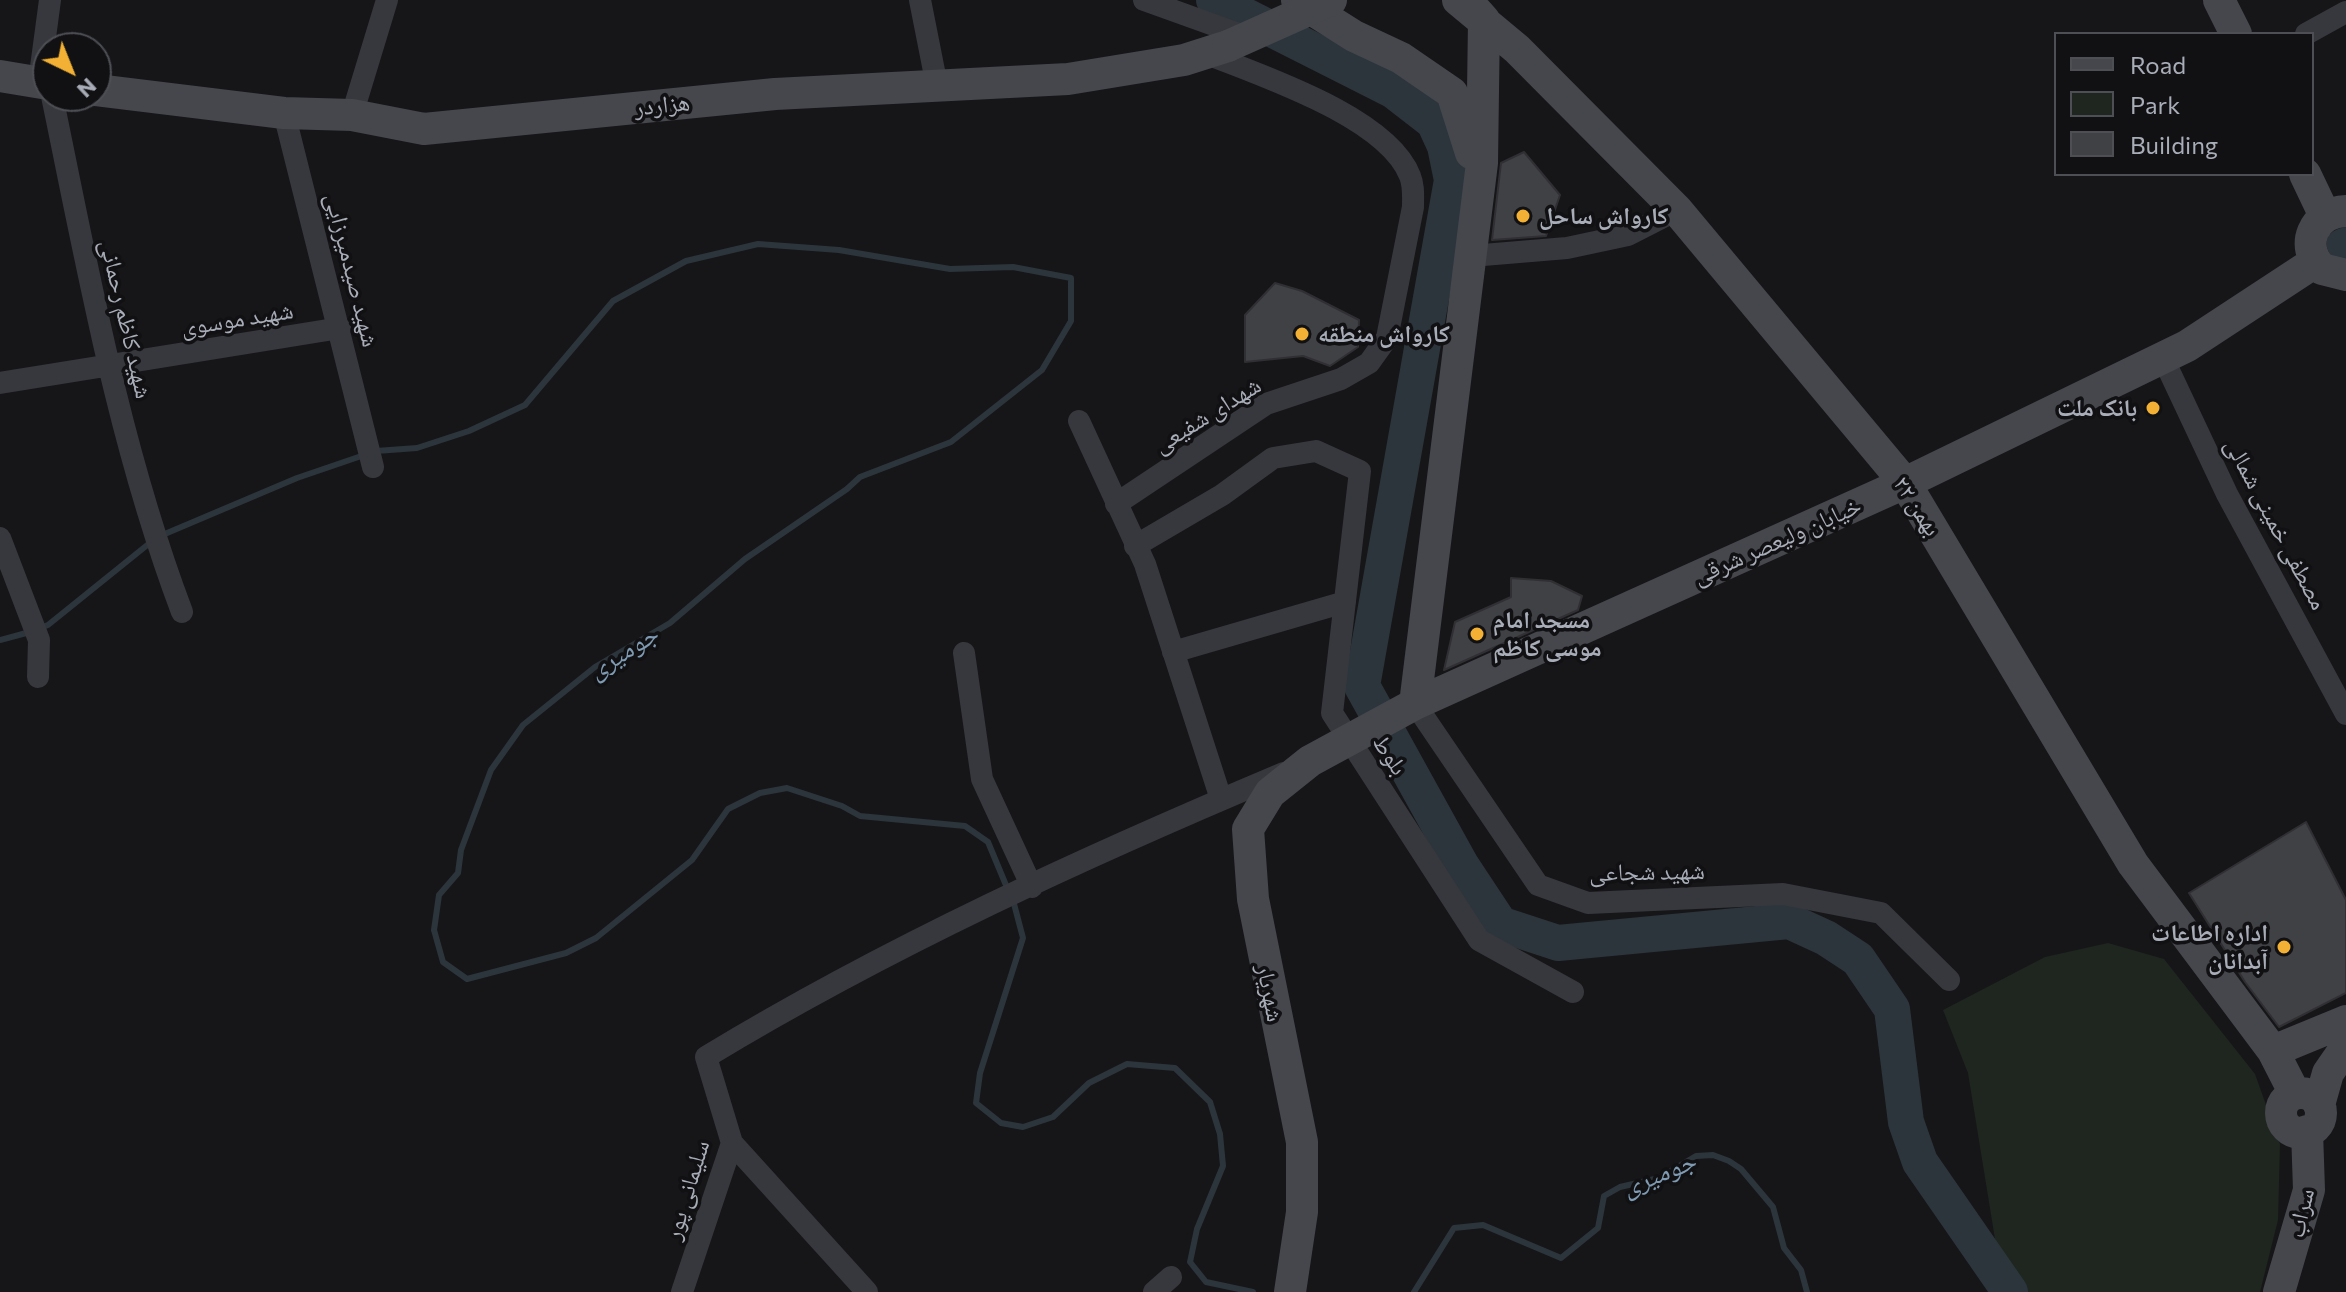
<!DOCTYPE html>
<html>
<head>
<meta charset="utf-8">
<style>
	body { margin:0 }
	#map { position:relative; width:2346px; height:1292px; overflow:hidden; background:#161618; font-family:Commissioner,sans-serif }
	canvas { display:block }
	.legend { position:absolute; left:2054px; top:32px; width:260px; height:144px; box-sizing:border-box; background:#111113; border:2px solid #4d4f55; margin:0; padding:10px 14px; list-style:none; font-size:24px; color:#a8adb8 }
	.legend li { display:flex; align-items:center; gap:16px; height:40px }
	.legend b { width:40px; border:2px solid #4d4f55 }
	.north { position:absolute; left:32px; top:32px; width:80px; height:80px; box-sizing:border-box; background:#111113; border:2px solid #4d4f55; border-radius:50%; rotate:137deg; font-size:22px; font-weight:700; line-height:32px; text-align:center; color:#a8adb8 }
	.north::after { content:''; display:block; margin:auto; width:28px; height:36px; background:#f2b134; clip-path:polygon(50% 0,100% 100%,50% 72%,0 100%) }
</style>
</head>
<body>
<div id="map">
<canvas width="2346" height="1292"></canvas>
<ul class="legend">
<li><b style="height:10px;background:#45474d"></b>Road</li>
<li><b style="height:22px;background:#1e261f"></b>Park</li>
<li><b style="height:22px;background:#404145"></b>Building</li>
</ul>
<div class="north">N</div>
</div>
<script>
const g = document.querySelector('canvas').getContext('2d');
g.lineJoin = 'round';
function fillPath(path, color) { g.fillStyle = color; g.fill(path, 'evenodd'); }
function strokePath(path, color, width, dash) { g.strokeStyle = color; g.lineWidth = width; g.lineCap = dash ? 'butt' : 'round'; g.setLineDash(dash || []); g.stroke(path); }
function write(font, color, halo, rows, align = 'center') {
  g.font = font + ' Commissioner,"Noto Naskh Arabic",sans-serif'; g.lineWidth = 7; g.setLineDash([]); g.textBaseline = 'middle'; g.strokeStyle = halo; g.fillStyle = color; for (const [text, x, y, turn = 0] of rows) {
    g.save(); g.translate(x, y); g.rotate((+turn || 0) * Math.PI / 180); g.textAlign = isNaN(turn) ? turn : align; if (halo) g.strokeText(text, 0, 0); g.fillText(text, 0, 0); g.restore();
  }
}
fillPath(new Path2D(`
	M2108,943L2164,959L2255,1074L2280,1144L2278,1220L2260,1292H2016L1995,1239L1968,1073L1943,1010L2045,957Z`), '#1e261f');
fillPath(new Path2D(`
	M2346,227V261L2333,259C2321,243 2326,230 2346,227Z`), '#2c353c');
strokePath(new Path2D(`
	M160,536L297,478L376,451L417,448L469,431L525,405L613,301L686,261L758,244L839,250L950,269L1013,267L1071,278V321L1042,370L951,442L860,477L847,489L745,559L670,623L595,667L523,725L491,770L461,850L458,873L439,895L434,930L443,962L467,979L566,953L596,938L692,860L728,809L760,793L787,788L842,806L860,816L965,826L988,842L1008,890
	M40,628L48,625L151,542
	M0,640L30,632
	M1013,900L1023,938L980,1073L976,1103L1001,1123L1023,1127L1053,1117L1089,1083L1127,1064L1175,1068L1210,1102L1220,1134L1223,1166L1197,1229L1190,1262L1206,1282L1253,1292
	M1414,1292L1454,1228L1483,1225L1561,1258L1598,1228L1604,1196L1620,1187L1659,1178L1696,1156L1713,1155L1729,1161L1741,1169L1773,1207L1784,1248L1801,1270L1807,1292`), '#2c353c', 6);
strokePath(new Path2D(`
	M1214,0L1394,91L1434,122L1445,146L1452,180L1362,686L1461,865L1500,924L1558,943L1789,921L1826,938L1858,959L1892,1009L1906,1122L1920,1162L2010,1292`), '#2c353c', 36);
const building = new Path2D(`
	M1524,152L1560,195L1546,236L1492,240L1501,163Z
	M1275,283L1302,291L1359,320L1358,347L1330,366L1303,356L1245,362V315Z
	M1511,578L1551,581L1582,596L1578,610L1444,670L1455,622L1511,597Z
	M2306,822L2346,900V993L2279,1027L2245,982L2189,893Z`);
fillPath(building, '#404145');
strokePath(building, '#303034', 2);
strokePath(new Path2D(`
	M920,0L937,86
	M1144,0L1247,37
	M2306,34L2346,12
	M39,82L50,0
	M52,96C88,270 119,445 182,612
	M284,113L373,467
	M352,115L387,0
	M1471,256L1567,248L1628,235L1677,210
	M2163,358L2227,494L2346,714
	M0,383L340,328
	M1079,421L1145,564L1221,799
	M1116,504L1266,404L1341,379L1369,363L1387,338L1413,207C1413,196 1414,186 1410,176C1387,117 1262,76 1207,54
	M0,538L39,640L38,677
	M1135,546L1222,495L1273,458L1316,451L1360,471L1332,713L1479,940L1573,992
	M1173,652L1345,602
	M964,653L982,779L1032,887
	M1415,704L1538,885L1588,903L1783,894L1881,913L1949,980
	M732,1143L867,1292
	M682,1292L732,1143L706,1057C889,946 1087,856 1284,773
	M1154,1292L1171,1277`), '#37383d', 22);
strokePath(new Path2D(`
	M1297,0L1354,36L1401,58L1452,93L1471,153
	M1458,0L1517,49L1677,210L1905,483L2133,864L2273,1051L2295,1094
	M2219,0L2236,34
	M0,76L48,84
	M96,90L284,113L352,115L424,129L775,94L1068,79L1184,60L1228,46
	M2305,174L2325,216
	M2346,211C2313,212 2299,246 2322,269L2346,275
	M1415,704L1482,163L1484,20L1476,11
	M2273,1051L2346,1021
	M2281 1113a20 20 0 1 1 40 0a20 20 0 1 1-40 0Z
	M2319,1105L2328,1073L2346,1047
	M1290,1292L1302,1212V1142L1253,899L1248,829L1270,793L1310,761L1415,704L1905,483L2187,346L2315,262
	M2279,1292L2309,1190L2307,1131`), '#45474d', 32);
strokePath(new Path2D(`
	M1228,46L1331,0`), '#45474d', 32);
for (const [x, y, r, color] of [
	[1523,216,8,"#f2b134"],
	[1302,334,8,"#f2b134"],
	[2153,408,8,"#f2b134"],
	[1477,634,8,"#f2b134"],
	[2284,947,8,"#f2b134"]
]) { const dot = new Path2D(); dot.arc(x, y, r, 0, 2 * Math.PI); g.fillStyle = color; g.fill(dot); strokePath(dot, '#111113', 3); }
write('24px', '#a8adb8', '#111113', [
	["هزاردر",662,105,-6],
	["شهید صیدمیرزایی",352,270,76],
	["شهید کاظم رحمانی",126,319,77],
	["شهید موسوی",237,319,-9],
	["شهدای شفیعی",1207,415,-32],
	["۲۲ بهمن",1917,506,57],
	["مصطفی خمینی شمالی",2276,524,62],
	["خیابان ولیعصر شرقی",1777,541,-24],
	["بلوط",1390,755,57],
	["شهید شجاعی",1647,872,-1],
	["شهریار",1270,993,79],
	["سلیمانی پور",687,1190,-73],
	["سراب",2301,1213,-77]
]);
write('bold 24px', '#a8adb8', '#111113', [
	["کارواش ساحل",1539,216],
	["کارواش منطقه",1318,334],
	["بانک ملت",2137,408,"right"],
	["مسجد امام",1493,620],
	["موسی کاظم",1493,648],
	["اداره اطاعات",2268,933,"right"],
	["آبدانان",2268,961,"right"]
], 'left');
write('italic 26px', '#7f9bb3', '#111113', [
	["جومیری",623,652,-32],
	["جومیری",1659,1174,-22]
]);
</script>
</body>
</html>
